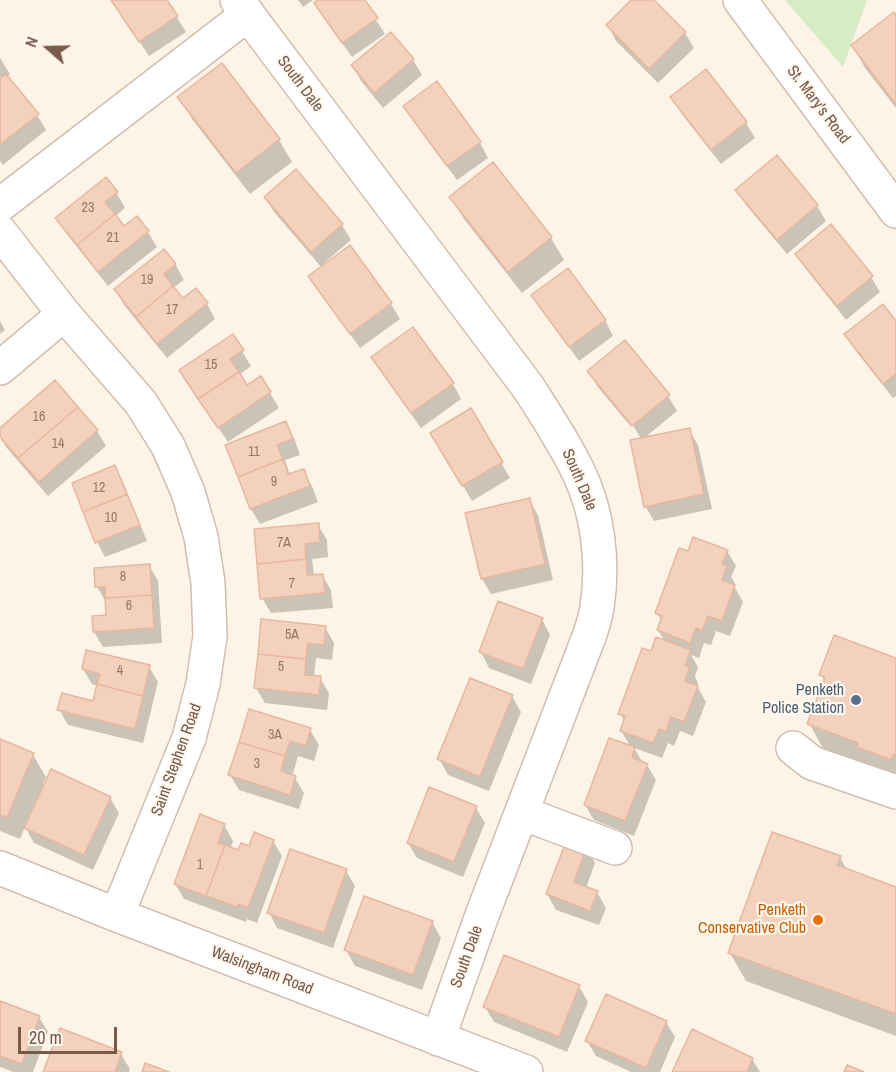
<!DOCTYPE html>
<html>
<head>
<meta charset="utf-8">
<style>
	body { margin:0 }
	#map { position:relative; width:896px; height:1072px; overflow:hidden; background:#fdf4e7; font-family:"Archivo Narrow",sans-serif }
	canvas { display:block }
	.north { position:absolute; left:18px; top:18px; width:60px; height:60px; -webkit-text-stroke:4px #fff8ee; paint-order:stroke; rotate:290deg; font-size:16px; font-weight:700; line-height:24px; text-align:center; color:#78594a }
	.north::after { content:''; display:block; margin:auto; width:21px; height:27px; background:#78594a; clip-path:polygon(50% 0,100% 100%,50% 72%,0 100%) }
	.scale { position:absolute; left:18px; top:1027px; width:99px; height:27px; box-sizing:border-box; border:3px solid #78594a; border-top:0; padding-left:8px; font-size:18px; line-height:21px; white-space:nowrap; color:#78594a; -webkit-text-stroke:4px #fff8ee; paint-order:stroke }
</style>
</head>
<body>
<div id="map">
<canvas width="896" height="1072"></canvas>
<div class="north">N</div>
<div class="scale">20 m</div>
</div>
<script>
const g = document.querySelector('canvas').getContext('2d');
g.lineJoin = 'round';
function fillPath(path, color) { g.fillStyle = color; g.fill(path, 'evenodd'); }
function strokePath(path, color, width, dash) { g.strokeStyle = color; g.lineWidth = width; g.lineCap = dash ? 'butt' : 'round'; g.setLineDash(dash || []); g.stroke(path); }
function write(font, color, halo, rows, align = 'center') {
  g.font = font + ' "Archivo Narrow",sans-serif'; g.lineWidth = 4.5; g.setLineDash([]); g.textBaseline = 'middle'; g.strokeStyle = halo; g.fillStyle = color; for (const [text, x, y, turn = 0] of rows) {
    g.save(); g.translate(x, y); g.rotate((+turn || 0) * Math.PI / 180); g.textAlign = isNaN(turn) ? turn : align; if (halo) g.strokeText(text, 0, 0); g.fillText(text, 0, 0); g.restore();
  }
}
fillPath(new Path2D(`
	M785,0H867L843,67Z`), '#d6ecc4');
fillPath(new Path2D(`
	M112,0H166L186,32L149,56Z
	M298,0H313L303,7Z
	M320,0H363L385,34L352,57L324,18L316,3Z
	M633,0H652L685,33L694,48L658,83L616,41L608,25Z
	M896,18V108L865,68L853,46Z
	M391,34L413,60L422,75L383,108L361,81L353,66Z
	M0,58L10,74L7,77L37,115L46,130L3,165L0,161Z
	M179,97L279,140L292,162L250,194L192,119Z
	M672,98L746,123L755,138L721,164L681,113Z
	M405,106L480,143L488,158L457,180L414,122Z
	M776,157L817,206L826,221L787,254L746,205L737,190Z
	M493,164L551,238L564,260L522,293L464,219L451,197Z
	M116,192L125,208L114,217L124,229L148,232L157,247L108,286L66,233L57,218Z
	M265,197L342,225L351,240L324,263L325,265L350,247L391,304L400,319L360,348L319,292L310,276L322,268L274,212Z
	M797,254L871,277L880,292L846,320L806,269Z
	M175,264L184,280L173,288L183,300L207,304L215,319L167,358L124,305L116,290Z
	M533,295L605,320L613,336L579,361L542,310Z
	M0,321L5,330L0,334Z
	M896,324V396L893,398L855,350L846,335Z
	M242,351L251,366L239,375L247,387L261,378L279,408L228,442L190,386Z
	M373,358L453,384L461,399L421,428L382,373Z
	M589,371L668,396L677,411L643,439L689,430L698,445L712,509L654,521L645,506L642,440L629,419L627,421L631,427L597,386Z
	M55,382L97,431L106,446L48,496L6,447L0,436V429Z
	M470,410L510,478L472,501L432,433Z
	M285,423L294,438L300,455L285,460L290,475L303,470L312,486L318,502L260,524L251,509L227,445Z
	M114,467L123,482L147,541L105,557L97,542Z
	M529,500L538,515L553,580L491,594L482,579L467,514Z
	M318,525L327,540L328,557L312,559L314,576L322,575L331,590L333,608L271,613L262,598Z
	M727,551L736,566L731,577L735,583L734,586L743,602L730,636L716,631L711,645L704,643L699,658L691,655L698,667L695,677L698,683L697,686L706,702L693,736L680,731L674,746L668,743L662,758L634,748L643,763L647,765L656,780L634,836L594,820L585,805L631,747L621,731L625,722L620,713L652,653L665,642L658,630L662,621L657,613L689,553Z
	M149,565L158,581L162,643L103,647L94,632L108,616L106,602L97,587L95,569Z
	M542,619L550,635L531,684L489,668L481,652Z
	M325,627L334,643L332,660L316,658L314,677L320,678L329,693L327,710L265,703L256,688Z
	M896,660V783L825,752L809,723L825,681L821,675Z
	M149,667L158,682L143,743L68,725L59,709L94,703L98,686L92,684L83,669Z
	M512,696L521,712L489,791L448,775L439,759Z
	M310,730L319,745L314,761L298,756L292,777L295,778L304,793L299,809L239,790L230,775Z
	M0,741L33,755L46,777L43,784L110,798L119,813L93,870L34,843L25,827L20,839L0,831Z
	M476,808L485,823L463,877L417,858L408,843Z
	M224,825L233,841L230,849L239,852L273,841L282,856L257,923L247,919L246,922L184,899L175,884Z
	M586,848L595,863L586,888L597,892L606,908L599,925L556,910L547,894Z
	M291,850L346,871L355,886L333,948L277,928L269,912Z
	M840,857L847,870L896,888V1036L746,981L730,953Z
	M432,922L441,938L422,990L355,966L346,950Z
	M579,986L588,1002L567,1052L494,1022L485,1007Z
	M0,1003L39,1017L48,1032L33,1072H13L0,1067Z
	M666,1022L675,1037L660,1072H631L596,1056L587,1041Z
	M121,1054L130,1069L129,1072H44Z
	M752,1059L760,1072H674Z`), '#0003');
const building = new Path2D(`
	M111,0H167L178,16L139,42Z
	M317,0H365L378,18L342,43L314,3Z
	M631,0H654L686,32L649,69L606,25Z
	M894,12L896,15V105L851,45Z
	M391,32L414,59L374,93L351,65Z
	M222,63L280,139L236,173L177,97Z
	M706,69L747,122L711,150L670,97Z
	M6,74L39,114L0,145V78Z
	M437,81L481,142L447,166L403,106Z
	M777,155L818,205L777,240L735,190Z
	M493,162L552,237L508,272L449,197Z
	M296,169L343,224L311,252L264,197Z
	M106,177L118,192L105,202L115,214L77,245L55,218Z
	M115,214L124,226L137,216L149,231L98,272L77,245Z
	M831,224L873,276L837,306L795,254Z
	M350,245L392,303L350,334L308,276Z
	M164,249L176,264L164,274L173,286L136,317L114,289Z
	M568,268L606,320L569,347L531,295Z
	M173,286L183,298L196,288L208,303L157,344L136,317Z
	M883,304L896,321V374L883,384L844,334Z
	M413,327L454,383L411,413L371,357Z
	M233,334L244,350L230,359L239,372L198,399L179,370Z
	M625,340L670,395L632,426L587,371Z
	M239,372L247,385L261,376L271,392L218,428L198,399Z
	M55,380L78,407L18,458L0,437V428Z
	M78,407L98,430L39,482L18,458Z
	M471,408L503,462L462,486L430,433Z
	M286,421L293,439L277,445L283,459L238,477L225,445Z
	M690,428L704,494L644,507L630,440Z
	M283,459L288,474L304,469L310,486L250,509L238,477Z
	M115,465L127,494L83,512L72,483Z
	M127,494L140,525L95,543L83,512Z
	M530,498L545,564L481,579L465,513Z
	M319,523L320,542L305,544L306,559L257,564L254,529Z
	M693,537L728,550L722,564L727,566L722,580L735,585L722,621L708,616L702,631L696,628L690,643L657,630L662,616L655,613L679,548L688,551Z
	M306,559L307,575L323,574L325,593L260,599L257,564Z
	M150,564L152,595L105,598V587H95L94,568Z
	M152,595L154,628L93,632L92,616L106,615L105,598Z
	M498,601L543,618L523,669L479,652Z
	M261,619L326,626L324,645L308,643L306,659L258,654Z
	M834,635L896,658V756L893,755L891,760L857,747L858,743L807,724L825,677L819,675Z
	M656,637L691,650L685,665L690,667L685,681L698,686L684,722L671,717L666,731L659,729L653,743L620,731L625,716L618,714L642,648L651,651Z
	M86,650L150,665L143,696L97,684L100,674L82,669Z
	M258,654L306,659L305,675L321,676L319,695L254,688Z
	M470,678L513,695L480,777L437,759Z
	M97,684L143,696L135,729L57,710L62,693L93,701Z
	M249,709L311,728L306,746L290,741L285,756L239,742Z
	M609,738L635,747L632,757L648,764L625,821L584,805Z
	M0,739L34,753L7,818L0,815Z
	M239,742L285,756L281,771L296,776L290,795L228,775Z
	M51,769L111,797L84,855L24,828Z
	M429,787L477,806L454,862L407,843Z
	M200,814L225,824L218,843L225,845L206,896L174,884Z
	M254,832L274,840L248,908L238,904L237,907L206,896L225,845L238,850L241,843L249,846Z
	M772,832L841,856L837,865L896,887V1014L728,953Z
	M567,839L587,846L574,882L598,891L590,911L546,894Z
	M290,849L347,869L324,933L267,913Z
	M364,896L433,921L413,975L344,950Z
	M504,955L580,985L559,1037L483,1007Z
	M606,994L667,1021L646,1068L585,1041Z
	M0,1001L40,1016L22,1064L0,1056Z
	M60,1028L122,1052L115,1072H43Z
	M692,1029L753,1058L747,1072H672Z
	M145,1063L169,1072H142Z
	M847,1065L864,1072H844Z`);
fillPath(building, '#f4d1bd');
strokePath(building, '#e7b79d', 1.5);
const minor = new Path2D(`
	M237,0L528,387C546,415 564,442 578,471C598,512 604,562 597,607C596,616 593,625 590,634L481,918L438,1039
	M740,0L896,211
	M0,205L248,14
	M0,232L64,314L141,403L168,446L188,492L201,537L208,583L210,636L203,684L189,738L117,915
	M0,368L64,314
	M793,748L812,763L896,792
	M522,813L615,848
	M0,868L117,915L526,1072`);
strokePath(minor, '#d2bdae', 36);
strokePath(minor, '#fff', 33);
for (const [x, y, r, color] of [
	[856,700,6,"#5c6f8a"],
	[818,920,6,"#e8710a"]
]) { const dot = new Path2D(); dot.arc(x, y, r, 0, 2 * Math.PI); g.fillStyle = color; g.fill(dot); strokePath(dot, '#fff8ee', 2); }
write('14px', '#977767', null, [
	["23",88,208],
	["21",113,238],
	["19",147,280],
	["17",172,310],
	["15",211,365],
	["16",39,417],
	["14",58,444],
	["11",254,452],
	["9",274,482],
	["12",99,488],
	["10",111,518],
	["7A",284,543],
	["8",123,577],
	["7",292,584],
	["6",129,606],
	["5A",292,635],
	["5",281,667],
	["4",120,671],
	["3A",275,735],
	["3",257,764],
	["1",200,865]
]);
write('16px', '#78594a', '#fff8ee', [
	["South Dale",300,84,53],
	["St. Mary's Road",818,105,53],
	["South Dale",579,480,67],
	["Saint Stephen Road",177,760,-70],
	["South Dale",467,957,-70],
	["Walsingham Road",262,971,21]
]);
write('16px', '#4e5e75', '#fff8ee', [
	["Penketh",844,691],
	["Police Station",844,709]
], 'right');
write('16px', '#c56008', '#fff8ee', [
	["Penketh",806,911],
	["Conservative Club",806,929]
], 'right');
</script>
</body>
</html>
